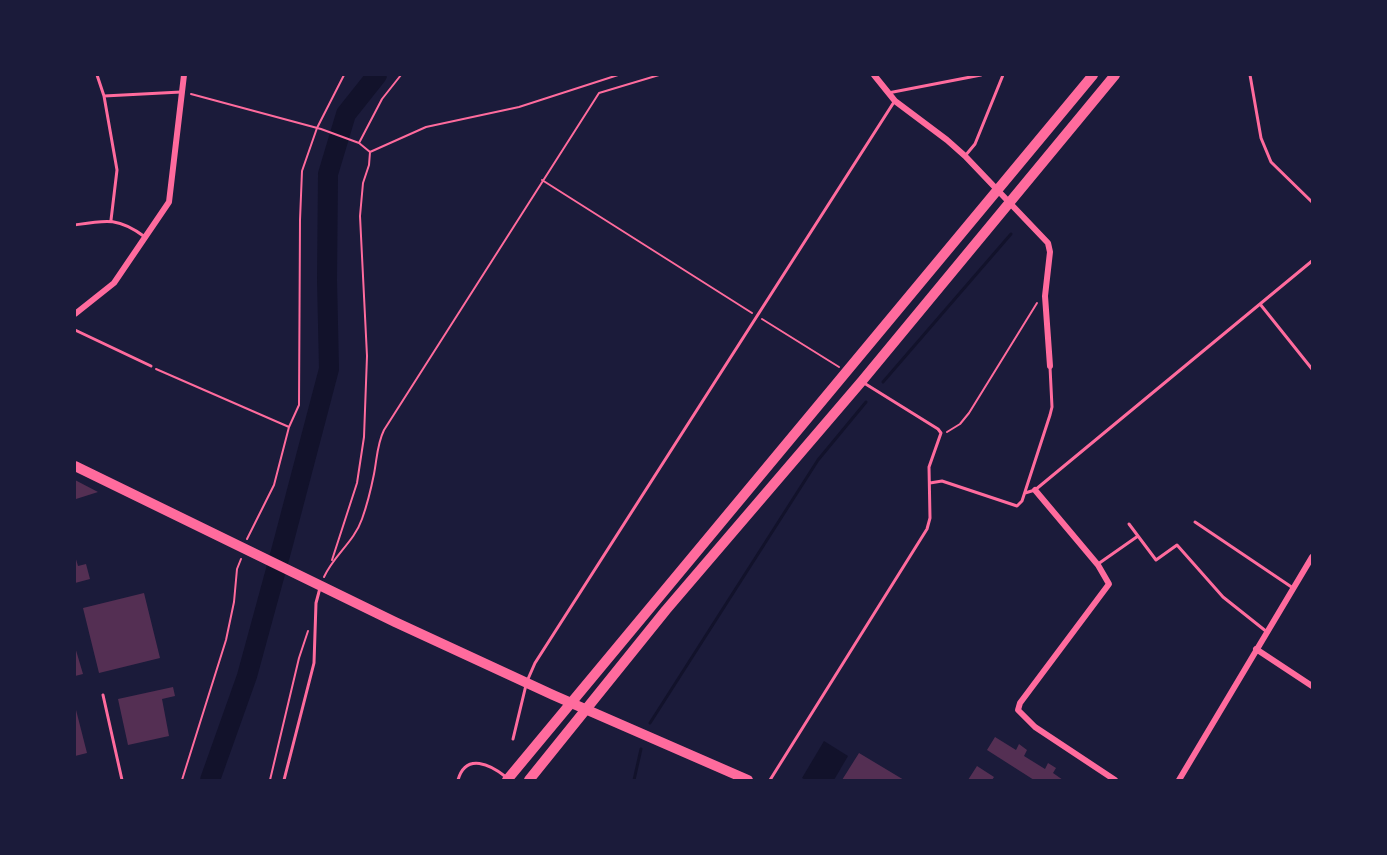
<!DOCTYPE html>
<html>
<head>
<meta charset="utf-8">
<style>
	body { margin:0 }
	#map { position:relative; width:1387px; height:855px; overflow:hidden; background:#1b1b3a; font-family:Poppins,sans-serif }
	canvas { display:block }
	.frame { position:absolute; inset:0; border:76px solid #1b1b3a; pointer-events:none }
</style>
</head>
<body>
<div id="map">
<canvas width="1387" height="855"></canvas>
<div class="frame"></div>
</div>
<script>
const g = document.querySelector('canvas').getContext('2d');
g.lineJoin = 'round';
function fillPath(path, color) { g.fillStyle = color; g.fill(path, 'evenodd'); }
function strokePath(path, color, width, dash) { g.strokeStyle = color; g.lineWidth = width; g.lineCap = dash ? 'butt' : 'round'; g.setLineDash(dash || []); g.stroke(path); }
fillPath(new Path2D(`
	M824,741L848,756L834,780H806L802,778Z`), '#12122b');
strokePath(new Path2D(`
	M883,382L1011,234
	M650,723L818,460L866,402
	M634,780L641,749`), '#12122b', 3);
strokePath(new Path2D(`
	M210,780L247,676L283,544L329,369L327,280L328,174L346,114L377,75`), '#12122b', 20);
fillPath(new Path2D(`
	M75,480L98,492L76,499Z
	M75,556L78,566L86,564L90,579L75,583Z
	M144,593L160,658L99,673L83,608Z
	M75,647L83,674L75,676Z
	M173,687L175,696L162,699L169,736L128,745L118,699Z
	M75,706L87,753L75,756Z
	M995,737L1016,750L1019,744L1027,750L1024,756L1045,769L1048,763L1056,768L1053,773L1063,780H1034L987,750Z
	M859,753L904,780H842Z
	M977,766L994,777L992,780H968Z`), '#542f53');
strokePath(new Path2D(`
	M191,94L321,129L359,143L370,152L369,165L363,183L360,216L367,356L364,437L357,483L332,560
	M359,143L382,99L401,75
	M370,152L426,127L519,107L618,75
	M542,180L752,313
	M762,319L839,367
	M156,369L289,427
	M947,432L960,424L969,413L1037,303
	M247,539L274,485L289,427L299,405L300,220L302,171L317,128L344,75
	M324,577C334,555 354,542 362,519C367,505 371,489 374,474C377,459 377,444 384,430L599,93L659,75
	M182,780L226,640L234,602L237,569L241,559
	M270,780L299,658L308,631`), '#ff6b9d', 2);
strokePath(new Path2D(`
	M97,75L104,96L117,170L111,220
	M1250,75L1261,138L1271,162L1312,202
	M888,93L981,75
	M104,96L181,92
	M965,156L975,144L1003,75
	M75,225C106,220 118,217 145,237
	M1260,304L1312,369
	M75,330L151,366
	M930,483L942,481L1017,506L1022,501L1050,415L1052,407L1050,367
	M1025,493L1035,490L1312,261
	M1195,522L1293,588
	M1129,524L1156,560L1177,545L1223,597L1267,632
	M1098,564L1138,536
	M528,679L535,663L894,102
	M103,695L122,780
	M513,739L526,685
	M284,780L314,663L316,603L320,588
	M458,780C466,752 491,765 506,777
	M770,780L927,529L930,518L929,467L941,433L938,429L864,383`), '#ff6b9d', 3);
strokePath(new Path2D(`
	M874,75L895,101L947,140L965,156L1048,243L1050,252L1045,296L1050,366
	M75,314L114,283L169,202L184,75
	M1035,490L1098,565L1109,584L1020,703L1018,710L1035,727L1115,780
	M1256,649L1312,686
	M1179,780L1312,557`), '#ff6b9d', 6);
strokePath(new Path2D(`
	M75,466L395,622L553,695L748,780`), '#ff6b9d', 10);
strokePath(new Path2D(`
	M507,780L1093,75
	M529,780L666,610L862,381L1115,75`), '#ff6b9d', 10);
</script>
</body>
</html>
